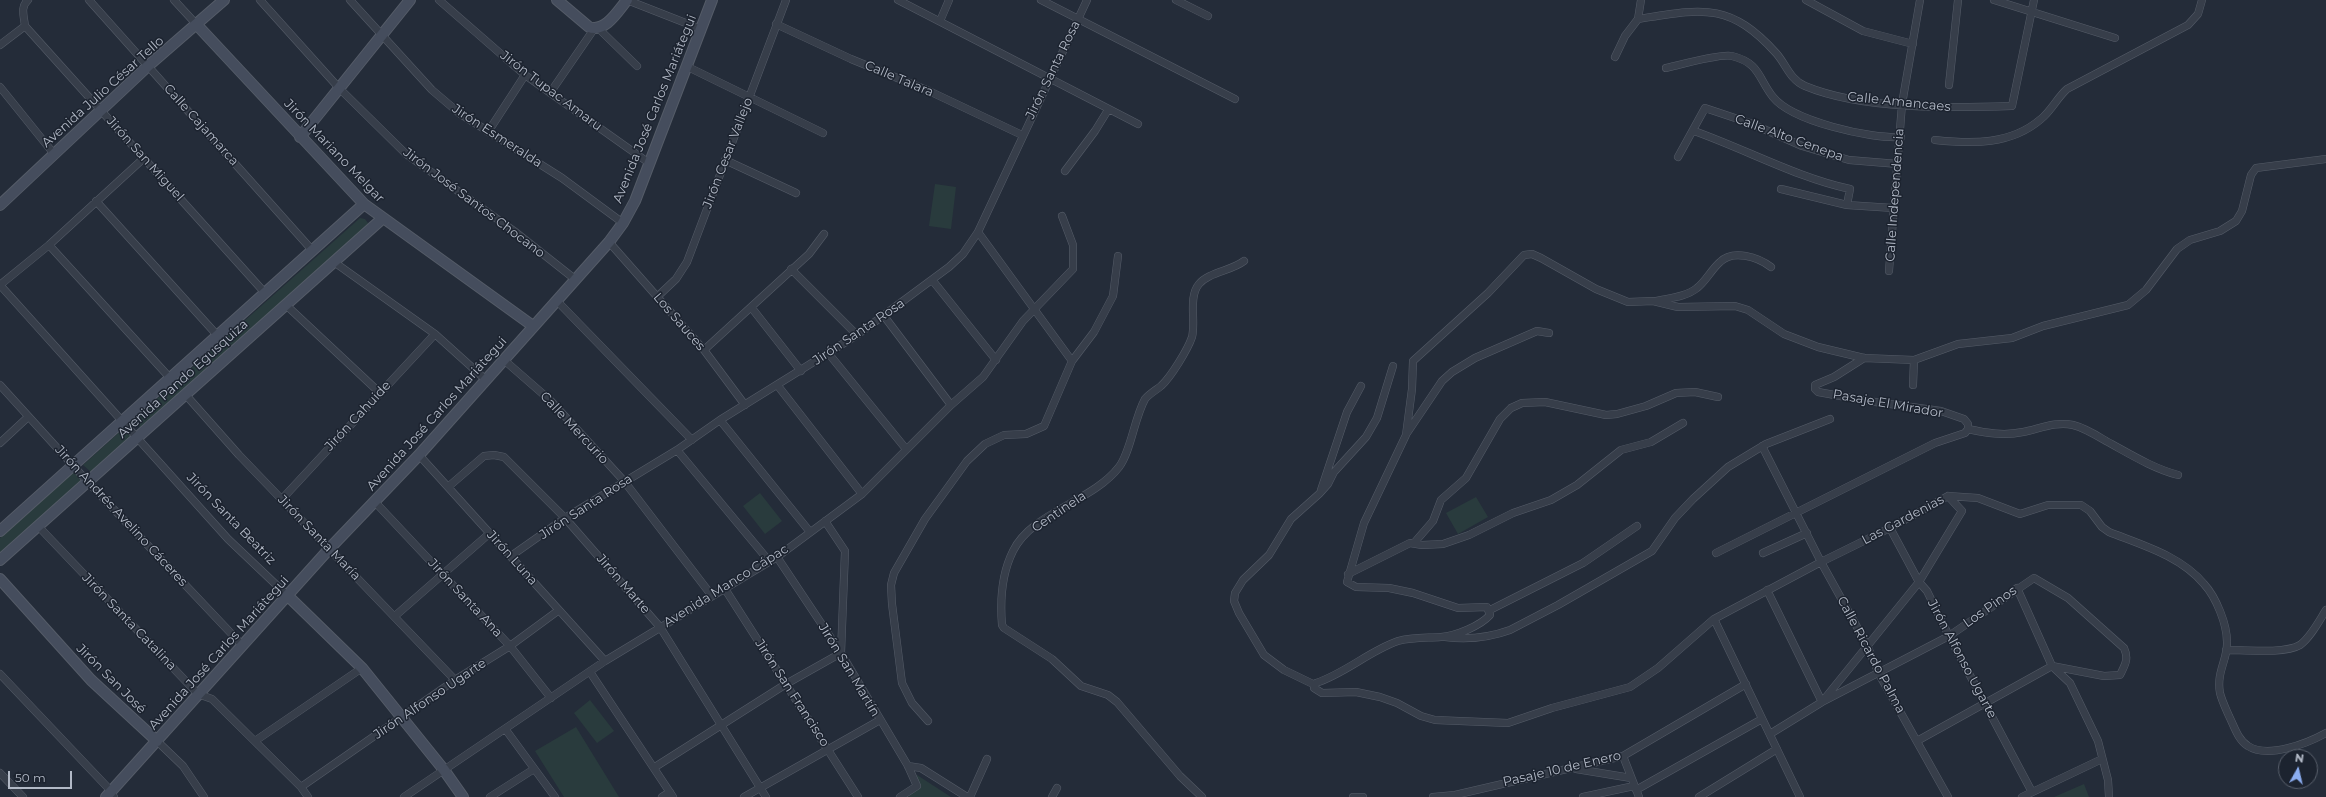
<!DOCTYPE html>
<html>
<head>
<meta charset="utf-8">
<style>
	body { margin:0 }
	#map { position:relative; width:2326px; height:797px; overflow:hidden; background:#242c39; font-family:Montserrat,sans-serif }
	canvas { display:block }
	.north { position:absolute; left:2278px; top:749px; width:40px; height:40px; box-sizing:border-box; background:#1c232f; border:1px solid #585f6b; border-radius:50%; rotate:8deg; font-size:11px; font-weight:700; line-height:16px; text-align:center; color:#b2b9c6 }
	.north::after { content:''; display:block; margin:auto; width:14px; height:18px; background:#8caef1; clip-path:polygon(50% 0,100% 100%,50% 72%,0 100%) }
	.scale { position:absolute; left:8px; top:771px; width:64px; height:18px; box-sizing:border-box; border:2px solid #b2b9c6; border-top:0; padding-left:5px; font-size:12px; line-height:14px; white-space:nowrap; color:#b2b9c6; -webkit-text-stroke:3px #1c232f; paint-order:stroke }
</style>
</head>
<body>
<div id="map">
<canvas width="2326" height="797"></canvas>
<div class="north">N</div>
<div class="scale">50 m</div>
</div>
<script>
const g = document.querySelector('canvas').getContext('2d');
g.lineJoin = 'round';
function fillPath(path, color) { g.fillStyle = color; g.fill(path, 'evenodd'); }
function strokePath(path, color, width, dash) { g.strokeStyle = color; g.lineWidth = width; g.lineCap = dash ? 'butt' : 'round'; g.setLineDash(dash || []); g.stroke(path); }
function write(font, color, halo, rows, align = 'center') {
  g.font = font + ' Montserrat,sans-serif'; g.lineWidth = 3; g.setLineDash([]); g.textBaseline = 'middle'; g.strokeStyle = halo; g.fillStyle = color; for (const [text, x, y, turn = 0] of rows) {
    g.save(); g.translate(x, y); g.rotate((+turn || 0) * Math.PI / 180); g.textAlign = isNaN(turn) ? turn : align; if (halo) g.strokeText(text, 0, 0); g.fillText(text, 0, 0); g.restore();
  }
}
fillPath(new Path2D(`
	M935,184L956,187L951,229L929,226Z
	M360,218L365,219L370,226L141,428L133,420Z
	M124,428L132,437L91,472L83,465Z
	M75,471L83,480L0,555V538Z
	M760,493L782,521L765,534L743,506Z
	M1476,497L1488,517L1458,534L1446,513Z
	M590,700L614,731L597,743L574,713Z
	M576,727L619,797H564L535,751Z
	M917,775L951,797H908L917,789Z
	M2084,784L2089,797H2054Z`), '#293b3d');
const street = new Path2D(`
	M89,0L312,250
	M174,0L197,25
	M260,0L339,88L406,154L514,231L576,280
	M350,0L432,90L459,113L562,178L623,223
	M439,0L525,75L649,163
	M627,0L701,29
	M898,0L1138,124
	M1041,0L1235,99
	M1176,0L1208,16
	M1806,0L1863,31L1913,44
	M1994,0L2115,38
	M1638,19C1701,9 1729,1 1776,53C1786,64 1790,80 1805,86C1863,110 1950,108 2012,106L2034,0
	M940,21L949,0
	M776,24L851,59L929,91L1022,135
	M25,26L265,293
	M25,26C24,16 20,7 28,0
	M598,28L637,66
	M0,45L25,26
	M1615,57L1625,36L1638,19L1641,0
	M688,67L823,133
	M1666,68C1679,65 1721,53 1732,56C1760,63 1758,78 1773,97C1792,121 1870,139 1901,137
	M1949,85L1958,0
	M0,87L54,154
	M550,93L594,29
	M1694,131C1745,149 1798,178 1850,189L1847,205
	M488,132L525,75
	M1935,140C1972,144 2011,145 2041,119C2051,111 2057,98 2067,89L2188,25L2198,14L2202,0
	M1678,157L1705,108L1750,123L1802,146L1849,160L1898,164
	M2326,159L2256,168L2251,175L2242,211L2236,221L2220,231L2190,240L2177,249L2146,290L2128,305L2043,326L2012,338L1958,344L1914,360L1864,358L1818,347L1784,334L1748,310L1735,306L1678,307L1653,301L1628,302L1596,289L1541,258L1532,254L1524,255L1488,293L1413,361L1412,389L1406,435L1364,523L1347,582L1356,587L1389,588L1413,593L1458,608L1487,607L1490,615C1480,626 1456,636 1441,637C1426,638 1412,637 1398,641C1369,651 1346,673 1316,683L1314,688L1322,693L1356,692L1380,697L1397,703L1421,716L1435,720L1508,723L1552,708L1630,687L1658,668L1714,619L1821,562L1890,528L1948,496L1978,498L2020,514L2048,505H2081L2090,511L2102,527L2109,532C2142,545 2181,556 2204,584C2216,597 2227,624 2227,642C2228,659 2216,672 2220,693C2222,701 2226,709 2229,716C2234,726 2238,740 2248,746C2268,759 2308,743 2326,733
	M725,160L796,193
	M1065,171L1095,131L1108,110
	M1781,189L1847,205L1893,208
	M96,201L217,335
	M978,232L1072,361
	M609,242L704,350L745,405
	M49,245L170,378
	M334,262L435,334L486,380
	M791,269L857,335
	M1889,271L1902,104L1920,0
	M933,281L996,360
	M0,285L228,539L288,596
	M0,285L49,245L144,158
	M657,297L676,279L687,262L786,0
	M557,301L692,440
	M1656,301C1669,298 1686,297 1697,288C1706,281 1711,270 1720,262C1733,249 1758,257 1771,267
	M286,305L380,393
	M751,307L801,371
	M884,316L951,405
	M704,350L809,254L824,234
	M829,354L906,449
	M504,360L551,401L624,481L712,596
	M0,385L88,482L243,646
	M1913,385L1914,360
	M778,386L862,494
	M185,394L239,455L455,680
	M720,420L810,532
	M1968,429C1986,433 2004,436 2023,432C2039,429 2056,421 2073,425C2085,428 2096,435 2106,441C2130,454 2152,468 2178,475
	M1407,433L1442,381L1452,372L1475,358L1537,331L1549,333
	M0,443L28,417
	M1762,446L1821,562L1867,645L1879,674L1948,797
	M677,450L769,561
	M419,455L605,661
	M448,487L484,456L494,455L504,457L565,518L660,627L766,797
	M1321,490L1347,412L1361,386
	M282,499L435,334
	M375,502L510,646L551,698
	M38,526L198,694L212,699L301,787L308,797
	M1890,528L1919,582L1927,591L1949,636L2032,792
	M1414,543L1433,521L1441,500L1466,478L1500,419L1511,408L1522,403L1545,402L1606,415L1617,414L1646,406L1676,393L1695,392L1718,397
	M1716,553L1935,443L1965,433L1968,429V424L1964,419L1941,411L1868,401L1818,392L1815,389V385L1834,377L1864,358
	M1763,553L1807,533
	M511,556L565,518L677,450L720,420L857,335L949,267L963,254L978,232L1087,0
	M777,557L841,653L908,766L917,786L900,797
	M1348,574L1410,543L1422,545L1443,544L1469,535L1513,513L1551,500L1577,485L1621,450L1651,442L1683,423
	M2017,588L2052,666L2070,683L2098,741L2108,780L2109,797
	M725,589L858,797
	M1767,590L1822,702L1949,636L2034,578L2068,598L2124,648C2129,659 2125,665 2120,675L2104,676L2052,666L1917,741
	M1490,610L1583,563L1637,526
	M395,616L490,533
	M1714,619L1800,797
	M1445,637C1469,640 1488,638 1510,630L1558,605L1652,551L1675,518L1693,499L1728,467L1766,444L1830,419
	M2226,650C2244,650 2285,654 2300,645C2311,637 2319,621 2326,610
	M590,672L673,797
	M0,674L111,791L114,797
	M1315,685L1284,670L1264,655L1239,613L1234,601L1235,593L1243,580L1269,555L1291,519L1319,494L1328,484L1334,472L1366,437L1377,418L1393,366
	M928,721L912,703L902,683L892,604L891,585L894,573L925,519L967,461L985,444L1004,435L1026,434L1044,426L1072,361L1094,332L1113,296L1118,256
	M506,730L555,797
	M1770,734L1822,702L1919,582L1962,511L1948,496
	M157,741L183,766L204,797
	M255,741L362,668
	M1623,756L1639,797
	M908,766L921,768L967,797
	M655,767L786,684L841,653L845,551L825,521
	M1576,769L1631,778
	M0,773L23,797
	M301,787L455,680L510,646L559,610
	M1636,790L1762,719
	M404,797L605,661L777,557L862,494L951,405L983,377L1023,321L1073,269V245L1062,216
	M490,797L534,769
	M662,797L670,792
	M744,797L880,720
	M970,797L987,759
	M1052,797L1057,788
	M1202,797L1180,776L1117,702L1108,695L1081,686L1052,659L1004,628L1002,625C1000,601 1002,573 1013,551C1032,512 1092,502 1119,467C1131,451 1134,419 1145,399C1149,394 1156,390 1161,386C1171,377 1188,349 1192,337C1196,322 1188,297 1199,284C1209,272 1231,271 1244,261
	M1353,797H1363
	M1433,797L1455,795L1623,756L1746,684
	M1583,797L1634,786
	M1699,797L1777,749
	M2022,797L2102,759`);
const secondary = new Path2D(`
	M557,0L589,27C605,33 618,11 627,0
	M197,25L364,204L533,326
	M300,137L410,0
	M0,205L148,66L224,0
	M0,531L364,204
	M0,560L383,218
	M0,579L91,680L157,741
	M288,596L362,668L444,770L463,797
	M106,797L330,548L419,455L609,242L623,223L635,201L712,0`);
strokePath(street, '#555c68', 8);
strokePath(secondary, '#555c68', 12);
strokePath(street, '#373e4a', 7);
strokePath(secondary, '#454d5d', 10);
write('13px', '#b2b9c6', '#1c232f', [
	["Jirón Santa Rosa",1053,70,-64],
	["Calle Talara",899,79,23],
	["Jirón Tupac Amaru",551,91,37],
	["Avenida Julio César Tello",103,92,-42],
	["Calle Amancaes",1899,102,6],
	["Avenida José Carlos Mariátegui",655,109,-68],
	["Calle Cajamarca",201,125,48],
	["Jirón Esmeralda",497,136,33],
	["Calle Alto Cenepa",1789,138,20],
	["Jirón Mariano Melgar",334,151,46],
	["Jirón Cesar Vallejo",728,153,-69],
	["Jirón San Miguel",145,159,48],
	["Calle Independencia",1895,195,-86],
	["Jirón José Santos Chocano",474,203,37],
	["Los Sauces",679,322,49],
	["Jirón Santa Rosa",859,332,-34],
	["Avenida Pando Egusquiza",183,379,-42],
	["Pasaje El Mirador",1888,404,10],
	["Avenida José Carlos Mariátegui",437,414,-48],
	["Jirón Cahuide",358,416,-47],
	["Calle Mercurio",574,428,47],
	["Jirón Santa Rosa",586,507,-33],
	["Centinela",1059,512,-34],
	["Jirón Andrés Avelino Cáceres",121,516,47],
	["Jirón Santa Beatriz",231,519,46],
	["Las Gardenias",1903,520,-28],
	["Jirón Santa María",319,538,46],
	["Jirón Luna",512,558,48],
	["Jirón Marte",623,584,49],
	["Avenida Manco Cápac",726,586,-32],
	["Jirón Santa Ana",465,598,47],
	["Los Pinos",1990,607,-35],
	["Jirón Santa Catalina",129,622,46],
	["Avenida José Carlos Mariátegui",219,653,-48],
	["Calle Ricardo Palma",1871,655,62],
	["Jirón Alfonso Ugarte",1962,659,62],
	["Jirón San Martín",849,670,59],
	["Jirón San José",111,679,45],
	["Jirón San Francisco",792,693,57],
	["Jirón Alfonso Ugarte",430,699,-34],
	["Pasaje 10 de Enero",1562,769,-13]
]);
</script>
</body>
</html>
